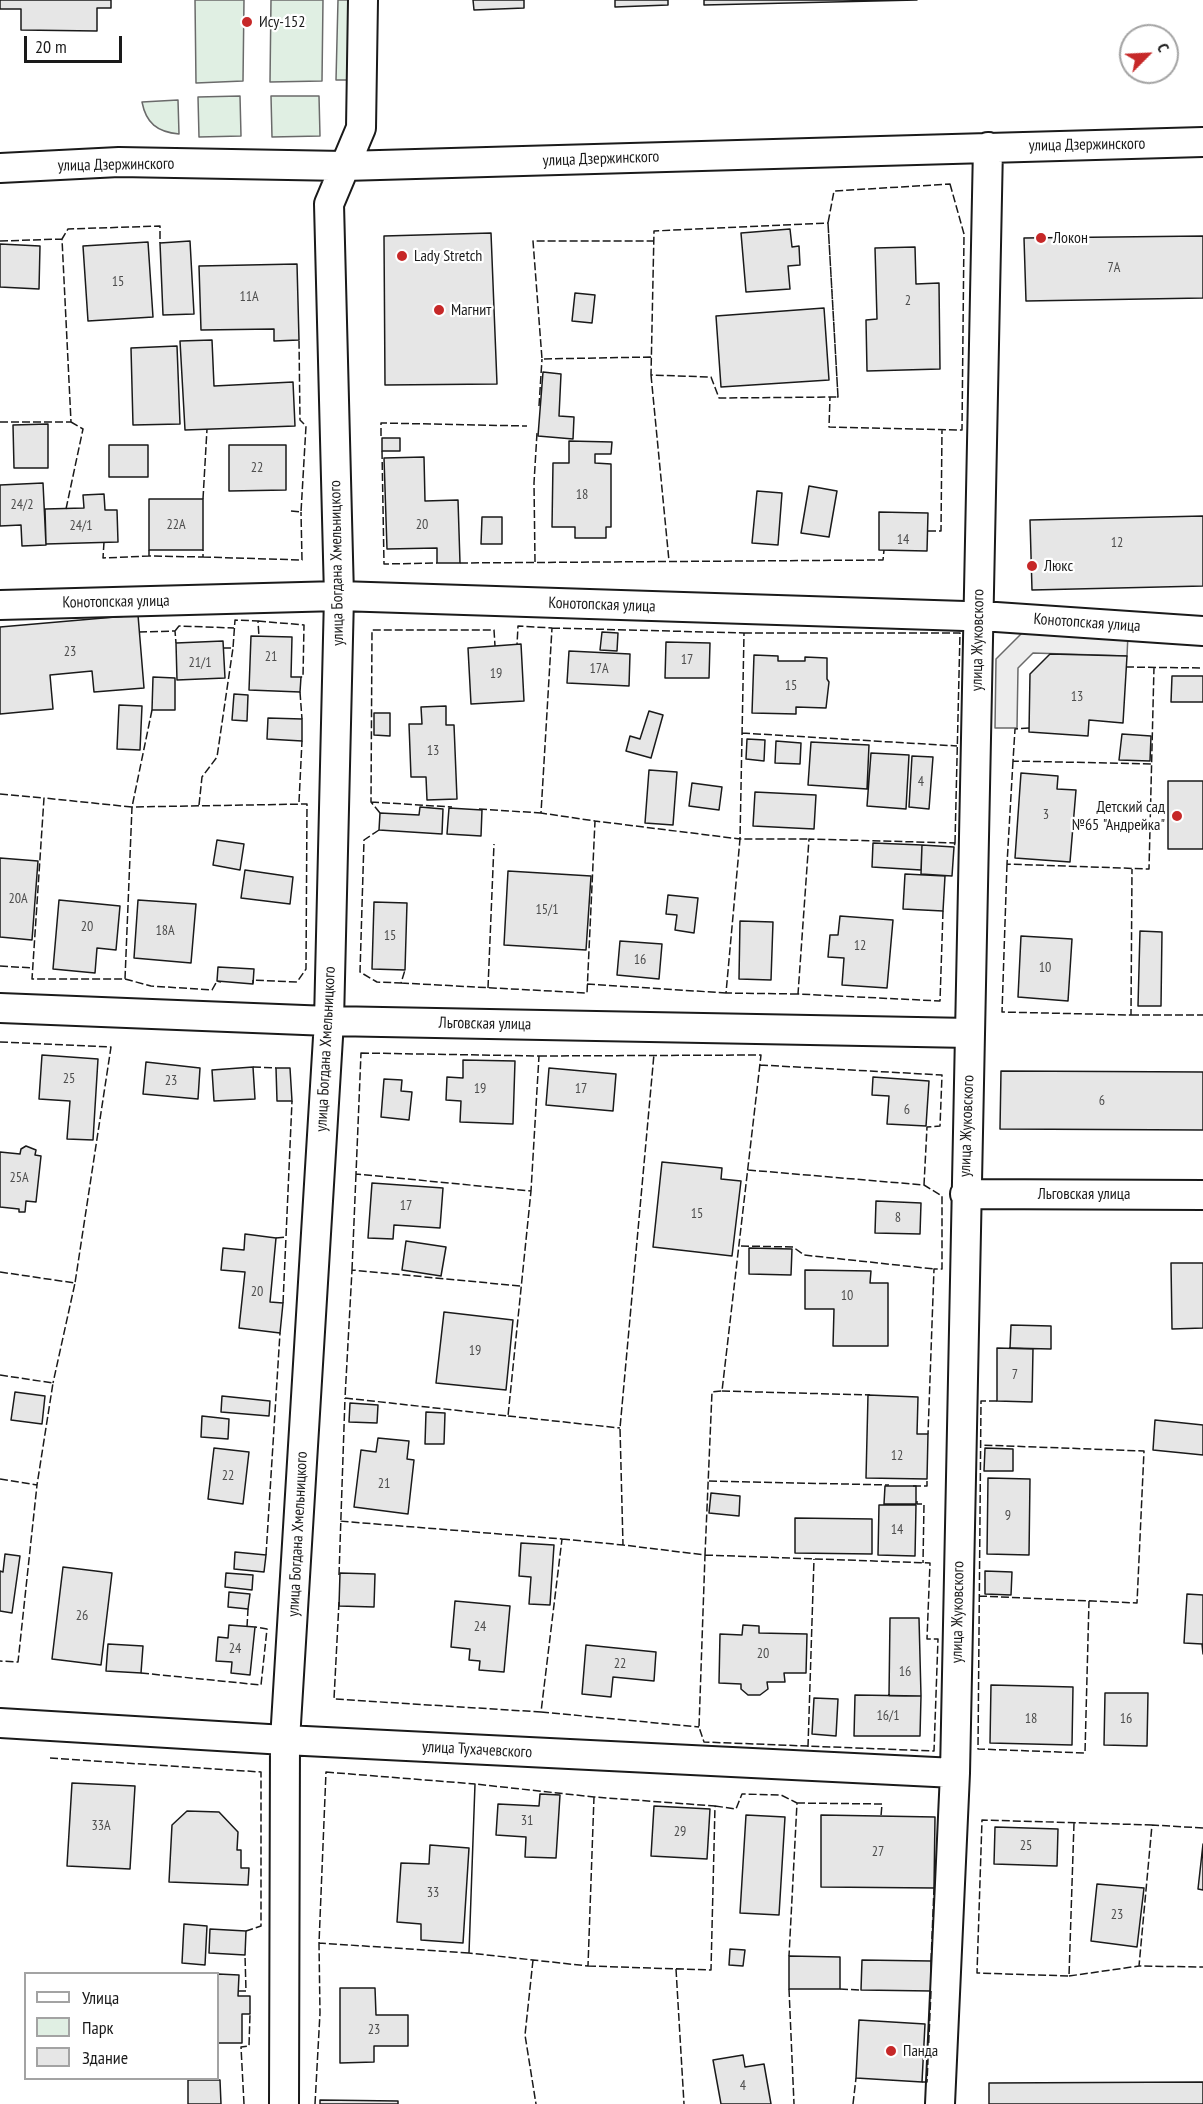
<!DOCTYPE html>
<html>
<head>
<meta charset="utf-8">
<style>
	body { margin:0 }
	#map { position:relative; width:1203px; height:2104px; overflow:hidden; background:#fff; font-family:"PT Sans Narrow",sans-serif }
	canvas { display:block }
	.legend { position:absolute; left:24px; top:1972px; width:195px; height:108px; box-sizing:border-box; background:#fff; border:2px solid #a3a3a3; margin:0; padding:8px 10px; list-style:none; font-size:18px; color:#1a1a1a }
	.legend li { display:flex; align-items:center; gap:12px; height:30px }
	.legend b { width:30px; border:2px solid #a3a3a3 }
	.north { position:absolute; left:1119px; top:24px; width:60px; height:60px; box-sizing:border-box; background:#fff; border:2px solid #a3a3a3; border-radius:50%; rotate:66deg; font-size:16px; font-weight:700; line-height:24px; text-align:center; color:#1a1a1a }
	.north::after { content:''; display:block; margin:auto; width:21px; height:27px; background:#c62828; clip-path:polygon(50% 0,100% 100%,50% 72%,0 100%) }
	.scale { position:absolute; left:24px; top:36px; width:98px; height:27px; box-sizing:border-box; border:3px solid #1a1a1a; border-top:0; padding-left:8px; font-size:18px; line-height:21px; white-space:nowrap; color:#1a1a1a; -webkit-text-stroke:4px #fff; paint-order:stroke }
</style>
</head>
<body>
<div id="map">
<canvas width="1203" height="2104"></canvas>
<ul class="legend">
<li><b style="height:8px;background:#fff"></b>Улица</li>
<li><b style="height:16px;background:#e0efe3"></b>Парк</li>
<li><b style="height:16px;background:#e6e6e6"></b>Здание</li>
</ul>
<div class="north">С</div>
<div class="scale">20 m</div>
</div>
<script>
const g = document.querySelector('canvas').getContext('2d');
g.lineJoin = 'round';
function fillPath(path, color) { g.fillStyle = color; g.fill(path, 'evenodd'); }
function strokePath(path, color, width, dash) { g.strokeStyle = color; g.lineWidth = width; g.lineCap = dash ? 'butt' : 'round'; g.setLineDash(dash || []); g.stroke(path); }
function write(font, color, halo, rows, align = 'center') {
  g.font = font + ' "PT Sans Narrow",sans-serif'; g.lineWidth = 4.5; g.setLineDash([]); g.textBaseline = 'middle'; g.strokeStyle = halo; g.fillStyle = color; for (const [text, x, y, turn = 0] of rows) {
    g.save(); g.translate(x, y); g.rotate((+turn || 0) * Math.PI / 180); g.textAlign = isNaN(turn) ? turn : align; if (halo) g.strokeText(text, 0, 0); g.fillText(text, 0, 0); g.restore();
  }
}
const green = new Path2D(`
	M195,0H244L243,81L196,83Z
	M271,0H323L322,81L270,82Z
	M338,0H349L347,80H336Z
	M240,96L241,136L199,137L198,97Z
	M271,96H319L320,136L272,137Z
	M178,100L179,134C157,132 146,123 142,102Z`);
fillPath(green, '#e0efe3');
strokePath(green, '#6a6a6a', 1.5);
const parking = new Path2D(`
	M1024,631L1128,634L1127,656L1033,653L1018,668L1017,728H995L996,659Z`);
fillPath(parking, '#ededed');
strokePath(parking, '#6a6a6a', 1.5);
const building = new Path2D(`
	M0,0H111V8H97V31L21,30V9H0Z
	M473,0H524V8L474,10Z
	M615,0H668V5L615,7Z
	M704,0H917L704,5Z
	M790,229L792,247L799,246L800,265L788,266L790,289L746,292L741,233Z
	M491,233L497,384L385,385L384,236Z
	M1203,236V298L1026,301L1024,238Z
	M190,241L194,314L163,315L160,243Z
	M148,242L153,317L88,321L83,246Z
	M0,244L40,246L39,289L0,287Z
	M915,247L916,284L939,283L940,369L867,371L866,320L877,319L875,248Z
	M297,264L299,340L274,341V329L201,330L199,266Z
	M575,293L595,295L592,323L572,321Z
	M824,308L829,380L721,387L716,316Z
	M212,340L214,386L293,382L295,426L185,430L180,341Z
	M177,346L180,424L133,425L131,348Z
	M543,372L561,374L559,416L574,417L573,439L538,436Z
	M48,424V468H14L13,425Z
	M382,438H400V451H382Z
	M569,441L612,442L611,454H595V463L611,464V527H606V538H575V527H552L553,463H569Z
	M109,445H148V477H109Z
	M229,445H286V490L229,491Z
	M424,457L425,501L458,500L460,563H437V548L387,549L384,458Z
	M43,483L46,545L22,546L21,525L0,526V485Z
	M809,486L837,491L829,537L801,533Z
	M757,491L782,493L778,545L752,543Z
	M104,494L105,510H117L118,542L46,544L45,509L84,508L83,495Z
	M149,499H203V550H149Z
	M879,512L928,513L927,551L879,550Z
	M1203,516V586L1032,590L1030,520Z
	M482,517H502V544H481Z
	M138,615L144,688L94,692L92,671L50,675L53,709L0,714V627Z
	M602,632L618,633L617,651L600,650Z
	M251,636L292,637L291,677H301L300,692L249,690Z
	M223,641L225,678L177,680L176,643Z
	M666,642L710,643L709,678H665Z
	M521,644L524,701L471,704L468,648Z
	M569,651L630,654L629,686L567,683Z
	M1050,654L1127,656L1123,723L1089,720L1088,736L1029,732L1030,674Z
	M754,655L778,656V661H805V657L827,658V679L829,682L826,708L796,707V714L752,713Z
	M1172,676H1203V702H1171Z
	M153,677L175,678V710H152Z
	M234,694L248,695L247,721L232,720Z
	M119,705L142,706L140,750L117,749Z
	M446,706V725H454L457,799L427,800L426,777H411L409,724H422L421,707Z
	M649,711L663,715L651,758L626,751L630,736L640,739Z
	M374,713H390V736L374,735Z
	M268,718L302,719V741L267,739Z
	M1122,734L1151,736L1150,761L1119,760Z
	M747,739L765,740L764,761L746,759Z
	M776,741L801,743L800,764L775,763Z
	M811,742L869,745L867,789L808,785Z
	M871,753L909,755L906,809L867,806Z
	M912,756L933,757L929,809L909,807Z
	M649,770L677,772L673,825L645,823Z
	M1021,773L1058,776L1057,789L1076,790L1070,862L1015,858Z
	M1168,781H1203V849H1168Z
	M692,783L722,787L719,810L689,806Z
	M755,792L816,795L814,829L753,826Z
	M420,807L443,809L442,834L379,830L380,813L419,815Z
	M449,808L482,810L481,836L447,834Z
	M217,840L244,844L240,870L213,865Z
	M873,843L922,845L921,870L872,867Z
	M922,845L954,847L952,876L921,874Z
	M0,858L38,861L32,940L0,937Z
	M245,870L293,877L290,904L241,898Z
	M508,871L591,876L586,950L504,945Z
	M905,874L945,876L943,911L903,909Z
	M668,895L698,898L694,933L675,930L677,915L666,914Z
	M59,900L120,906L116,950L97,948L95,973L53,969Z
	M138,900L196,904L191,963L134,958Z
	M374,902L407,903L405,970L372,969Z
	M840,916L893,920L887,988L842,985L844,958L828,957L830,935H838Z
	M740,921L773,922L771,980L739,979Z
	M1140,931L1162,932L1161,1006H1138Z
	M1021,936L1072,939L1068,1001L1018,997Z
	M620,941L662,944L659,979L617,975Z
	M218,967L254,969L253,984L217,981Z
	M42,1055L98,1059L93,1140L67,1139L70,1101L39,1099Z
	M463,1060L515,1061L513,1124L460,1122L461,1101L446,1100L447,1077L463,1078Z
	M146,1062L200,1068L198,1099L143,1094Z
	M253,1067L255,1099L214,1101L212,1070Z
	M276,1068H290L292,1101H277Z
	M549,1068L616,1074L613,1111L546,1105Z
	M1001,1071L1203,1072V1130L1000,1129Z
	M873,1077L929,1081L926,1126L887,1124L889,1096L872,1095Z
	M384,1079L402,1080L401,1091L412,1092L409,1120L381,1117Z
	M26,1146L36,1150L35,1155L41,1156L36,1202L26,1201L25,1212H19V1209L0,1207V1152L20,1154L21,1149Z
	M662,1162L722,1168L721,1179L741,1181L732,1256L653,1247Z
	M372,1183L443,1188L440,1228L394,1225L393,1239L368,1238Z
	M876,1201L921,1203L920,1234L875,1233Z
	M245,1234L276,1238L270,1302L283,1303L280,1333L239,1328L245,1272L221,1270L223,1248L244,1250Z
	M406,1241L446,1247L441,1276L402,1270Z
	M749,1248L792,1249L791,1275L749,1274Z
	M1171,1263H1203V1328L1172,1329Z
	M805,1270L871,1271L870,1283H888V1346H833L834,1309H805Z
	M444,1312L513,1320L506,1390L436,1383Z
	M1011,1325L1051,1326V1349L1010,1348Z
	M997,1348L1033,1349L1032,1402L997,1401Z
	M15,1392L45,1396L42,1424L11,1420Z
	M868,1395L918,1397L917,1434H928L927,1479L866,1478Z
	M222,1396L270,1401L269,1416L221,1412Z
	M350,1403L378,1405L377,1423L349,1422Z
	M426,1412L445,1413L444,1444H425Z
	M202,1416L229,1419L228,1439L201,1437Z
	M1155,1420L1203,1425V1455L1153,1450Z
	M378,1438L409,1441L407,1459L414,1460L408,1514L354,1507L361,1450L376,1452Z
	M214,1448L249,1452L243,1504L208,1499Z
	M985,1448L1013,1449V1471H984Z
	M988,1478L1030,1479L1029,1555L987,1554Z
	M885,1486H916V1504H884Z
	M711,1493L740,1496L739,1516L709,1513Z
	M879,1505H916L915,1556L878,1555Z
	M795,1518L872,1519V1554L795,1553Z
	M521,1543L554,1545L550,1605L529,1604L531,1577L519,1576Z
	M235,1552L266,1555L264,1572L234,1569Z
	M5,1554L20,1556L12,1613L0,1611V1571L3,1572Z
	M63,1567L112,1573L101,1665L52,1659Z
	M985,1571L1012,1572L1011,1595L985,1594Z
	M226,1573L253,1575L252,1590L225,1587Z
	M340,1573L375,1574L374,1607L339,1606Z
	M229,1592L250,1594L248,1609L228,1607Z
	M1187,1594L1203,1595V1654L1202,1644L1184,1643Z
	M455,1601L510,1606L504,1672L479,1670L480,1661L469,1660L470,1649L451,1647Z
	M890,1618H919L921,1696H889Z
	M229,1625L255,1627L250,1675L231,1673L232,1662L216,1661L218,1637L228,1638Z
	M743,1625L759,1626V1633L807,1634L806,1673H784L785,1682H767L768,1689L760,1695H748L741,1689V1684L719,1683L720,1634L742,1635Z
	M108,1644L143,1646L141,1673L106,1671Z
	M586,1645L656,1652L654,1681L613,1677L611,1697L582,1694Z
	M991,1685L1073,1687L1072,1745L990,1743Z
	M1105,1693H1148L1147,1746L1104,1745Z
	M855,1695L921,1696L920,1736H854Z
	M814,1698L838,1699L836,1736L812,1734Z
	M72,1783L135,1786L130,1869L67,1866Z
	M540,1794L560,1795L556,1858L525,1857L526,1837L496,1835L498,1804L539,1806Z
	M654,1806L710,1809L707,1859L651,1856Z
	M187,1811L219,1812L238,1832L237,1850H241V1868H249L248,1885L169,1882L172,1825Z
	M746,1815L785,1817L779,1915L740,1913Z
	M821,1815L935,1817L934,1888L821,1887Z
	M995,1827L1058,1829L1057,1866L994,1864Z
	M1203,1844V1890L1198,1889Z
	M430,1845L469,1848L463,1943L421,1940V1924L397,1922L401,1863L429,1864Z
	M1097,1884L1144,1888L1137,1947L1091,1941Z
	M184,1924L207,1926L205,1965L182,1963Z
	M210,1929L246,1931L245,1955L209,1953Z
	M730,1949L745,1950L743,1966L729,1965Z
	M789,1956L840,1957V1989H789Z
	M862,1960L931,1961V1991L861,1990Z
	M218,1974L239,1975L238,1996H250V2014H242V2043H218Z
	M340,1988H375L376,2015H408V2046H374V2062L340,2063Z
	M859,2020L925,2024L922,2082L856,2078Z
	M743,2055L745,2067L764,2064L771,2104H721L713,2060Z
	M188,2080H220L221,2104H188Z
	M1203,2082V2104H989V2083Z
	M320,2100L398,2101V2104H320Z`);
fillPath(building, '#e6e6e6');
strokePath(building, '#1a1a1a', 1.5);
const minor = new Path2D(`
	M0,168L119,162L344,166L1203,142
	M0,605L339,596L996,617L1203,631
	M0,1008L329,1021L970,1033
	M965,1194L1203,1195
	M0,1723L285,1740L955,1773
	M284,2104L285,1740L329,1021L339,596L329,204L361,128L363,0
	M940,2104L955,1773L988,147`);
strokePath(minor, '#1a1a1a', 32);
strokePath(minor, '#fff', 28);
strokePath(new Path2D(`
	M950,184L964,234L962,430L829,427L830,397H838L828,223L834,191Z
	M828,223L838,397L719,398L711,377L651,375L654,231Z
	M0,241L62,239
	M651,357L542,359L533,241H654
	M651,375L669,561
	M539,406L542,359
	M0,422H71L62,239L68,229L160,226V243
	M381,436V423L527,426
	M382,451L384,564L437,563
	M203,499L207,429
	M66,509L83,429L71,422
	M291,511L301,512L306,426L300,420L299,340
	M928,531H941L942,429
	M104,542L103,558L149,556
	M149,550V556L203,557V550
	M203,557L302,560L301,512
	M535,562L534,483L537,433
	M460,563L883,560L884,550
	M258,621L304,625L303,677H301
	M552,628L744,633L740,839L595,821
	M175,631L179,626L234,628
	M139,632L175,631L176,643
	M744,633H960L955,843
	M223,648H233L235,620L258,621L259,637
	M1126,667L1203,668
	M300,692L302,719
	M152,710L132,807L44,798L32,979H125L132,807L307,804L306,969L297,982L253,980V983
	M1029,728L1015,729L1013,761L1153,764
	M742,733L957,746
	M1013,761L1007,864L1149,869L1154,667
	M0,794L44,798
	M299,802L302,741
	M371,802L452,807
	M199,805L202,777L217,757L233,648
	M479,809L541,813
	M380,813L371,802L372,630H494L495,646
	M379,830L364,840L360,972L377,982L401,983L405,970
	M1007,864L1002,1012L1131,1015L1132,869
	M943,911L940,1001L798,994L809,839L955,843L954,847
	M0,966L33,968
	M125,979L151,986L212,990L217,981L221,982
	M401,983L587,993L595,821L541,813L552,628L518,626L517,645
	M587,984L726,993
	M488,988L494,844
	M798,994L726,993L740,839H809
	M1131,1015H1203
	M0,1042L111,1047L75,1283
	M361,1053L539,1056L531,1191L356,1174Z
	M539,1056L761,1055L722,1391L712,1392L705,1555L623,1545L620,1428L654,1054
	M760,1065L942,1075L940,1126L927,1127L924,1185
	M253,1067L276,1068
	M748,1170L924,1185L942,1196V1269H934L928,1434
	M276,1238L286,1237L292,1101
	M741,1246L793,1247L804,1255L934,1269
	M352,1270L356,1174
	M0,1272L75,1283L53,1383
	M520,1286L352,1270L345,1398L508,1416L531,1191
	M283,1303L286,1237
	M0,1375L53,1383L37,1485
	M722,1391L870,1395
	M997,1401H981L978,1749L1085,1753L1089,1601
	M508,1416L620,1428
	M0,1479L37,1485L18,1662L0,1661
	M709,1481L889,1485
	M913,1486H927V1479
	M917,1501V1504H924L923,1563
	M562,1539L623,1545
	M266,1555L280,1333
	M705,1555L930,1563L927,1639H938L934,1751L704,1742L699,1727Z
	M339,1575L345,1398
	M979,1596L1137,1603L1144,1451L981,1445
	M339,1602L334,1699L541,1712L562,1539L339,1521
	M247,1627L248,1609
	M141,1673L261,1685L267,1629L255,1627
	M541,1712L699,1727
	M808,1747L814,1559
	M50,1758L261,1772V1926L246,1931
	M326,1772L475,1784L469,1953L319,1943Z
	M797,1803L882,1804L881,1816
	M715,1806L736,1809L742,1794L781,1795L797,1803L789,1956
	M1074,1823L1069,1976L977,1973L982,1820L1152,1825
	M1203,1828L1152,1825L1139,1966L1203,1967
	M533,1960L525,2035L536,2104
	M931,1961L934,1888
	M588,1966L711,1970L715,1806L594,1797L475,1784L469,1953L588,1966L594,1797
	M676,1969L684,2104
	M1069,1976L1139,1966
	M789,1989L794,2104
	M840,1989L861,1990
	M238,1991H246L245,1955
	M922,2082H927L931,1991
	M244,2104L241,2047L249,2046L250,2014
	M315,2104L320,2013L319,1943
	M853,2104L856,2078`), '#1a1a1a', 1.5, [8, 3]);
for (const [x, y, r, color] of [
	[247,22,6,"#c62828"],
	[1041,238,6,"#c62828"],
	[402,256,6,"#c62828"],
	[439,310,6,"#c62828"],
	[1032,566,6,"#c62828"],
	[1177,816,6,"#c62828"],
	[891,2051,6,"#c62828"]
]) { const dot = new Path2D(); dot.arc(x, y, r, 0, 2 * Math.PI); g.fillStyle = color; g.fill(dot); strokePath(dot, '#fff', 2); }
write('14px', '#4d4d4d', null, [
	["7А",1114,268],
	["15",118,282],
	["11А",249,297],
	["2",908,301],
	["22",257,468],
	["18",582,495],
	["24/2",22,505],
	["22А",176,525],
	["20",422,525],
	["24/1",81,526],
	["14",903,540],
	["12",1117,543],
	["23",70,652],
	["21",271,657],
	["17",687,660],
	["21/1",200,663],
	["17А",599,669],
	["19",496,674],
	["15",791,686],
	["13",1077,697],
	["13",433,751],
	["4",921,782],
	["3",1046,815],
	["20А",18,899],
	["15/1",547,910],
	["20",87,927],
	["18А",165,931],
	["15",390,936],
	["12",860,946],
	["16",640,960],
	["10",1045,968],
	["25",69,1079],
	["23",171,1081],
	["19",480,1089],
	["17",581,1089],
	["6",1102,1101],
	["6",907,1110],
	["25А",19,1178],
	["17",406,1206],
	["15",697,1214],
	["8",898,1218],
	["20",257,1292],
	["10",847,1296],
	["19",475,1351],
	["7",1015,1375],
	["12",897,1456],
	["22",228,1476],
	["21",384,1484],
	["9",1008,1516],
	["14",897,1530],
	["26",82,1616],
	["24",480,1627],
	["24",235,1649],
	["20",763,1654],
	["22",620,1664],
	["16",905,1672],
	["16/1",888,1716],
	["18",1031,1719],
	["16",1126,1719],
	["31",527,1821],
	["33А",101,1826],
	["29",680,1832],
	["25",1026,1846],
	["27",878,1852],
	["33",433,1893],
	["23",1117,1915],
	["23",374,2030],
	["4",743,2086]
]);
write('16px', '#1a1a1a', '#fff', [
	["Ису-152",259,22],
	["Локон",1053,238],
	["Lady Stretch",414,256],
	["Магнит",451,310],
	["Люкс",1044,566],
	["Детский сад",1165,807,"right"],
	["№65 \"Андрейка\"",1165,825,"right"],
	["Панда",903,2051]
], 'left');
write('16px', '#1a1a1a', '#fff', [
	["улица Дзержинского",1087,145,-1],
	["улица Дзержинского",601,159,-2],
	["улица Дзержинского",116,165,-1],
	["улица Богдана Хмельницкого",337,563,-91],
	["Конотопская улица",116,602,-1],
	["Конотопская улица",602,605,2],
	["Конотопская улица",1087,623,4],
	["улица Жуковского",978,640,-89],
	["Льговская улица",485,1024,1],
	["улица Богдана Хмельницкого",326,1049,-87],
	["улица Жуковского",967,1126,-88],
	["Льговская улица",1084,1194],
	["улица Богдана Хмельницкого",298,1534,-87],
	["улица Жуковского",958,1612,-89],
	["улица Тухачевского",477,1750,3]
]);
</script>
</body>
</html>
